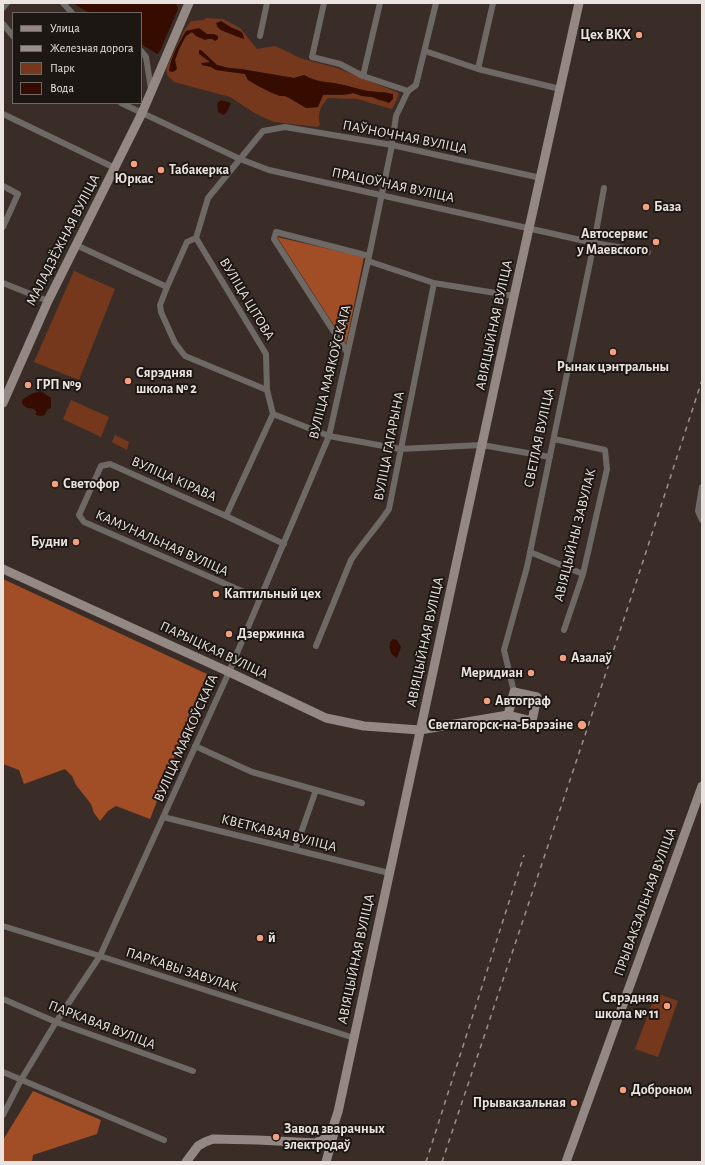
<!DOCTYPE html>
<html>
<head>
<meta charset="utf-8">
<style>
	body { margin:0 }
	#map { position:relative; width:705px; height:1165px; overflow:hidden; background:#3a2d28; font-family:"Alegreya Sans",sans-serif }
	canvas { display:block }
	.frame { position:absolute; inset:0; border:4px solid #ebe3df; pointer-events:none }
	.legend { position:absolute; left:12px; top:12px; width:130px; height:92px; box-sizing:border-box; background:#1d1714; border:1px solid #6f6965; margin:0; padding:5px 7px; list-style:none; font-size:12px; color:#ebe3df }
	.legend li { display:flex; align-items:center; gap:8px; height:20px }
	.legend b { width:20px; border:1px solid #6f6965 }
</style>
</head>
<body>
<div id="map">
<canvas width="705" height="1165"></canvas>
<div class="frame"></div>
<ul class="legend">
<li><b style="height:5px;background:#938884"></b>Улица</li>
<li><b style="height:5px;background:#9b908c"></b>Железная дорога</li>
<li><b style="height:11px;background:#76381c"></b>Парк</li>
<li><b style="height:11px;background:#370c00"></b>Вода</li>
</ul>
</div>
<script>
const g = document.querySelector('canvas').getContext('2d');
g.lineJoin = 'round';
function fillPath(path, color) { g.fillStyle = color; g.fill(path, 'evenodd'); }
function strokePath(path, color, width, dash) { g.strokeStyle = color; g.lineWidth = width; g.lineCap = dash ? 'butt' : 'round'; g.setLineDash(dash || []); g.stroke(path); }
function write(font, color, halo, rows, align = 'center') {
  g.font = font + ' "Alegreya Sans",sans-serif'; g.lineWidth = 4; g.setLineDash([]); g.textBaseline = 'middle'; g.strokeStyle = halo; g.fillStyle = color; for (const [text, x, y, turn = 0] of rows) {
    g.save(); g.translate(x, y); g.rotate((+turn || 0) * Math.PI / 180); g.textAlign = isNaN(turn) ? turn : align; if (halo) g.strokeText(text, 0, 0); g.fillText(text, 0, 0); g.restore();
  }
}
fillPath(new Path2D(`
	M206,18L223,19L240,28L257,49L275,46L288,52L300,58L337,68L399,93L397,99L392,109L381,106L357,99L328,98C320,108 317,112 320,125L317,127L274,122L256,114L230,97L174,82L168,76L166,69L184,31L191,21L204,20ZM221,21L231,27L241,32L238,37C230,33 223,32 217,27ZM200,29L207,34H214L212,39L200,38L192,32L186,36L180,47L175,60L177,69L170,65L176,49L186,31ZM201,50L217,65L229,68L241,69L294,78L304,75C316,82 330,82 343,85C358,88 372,94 387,92L380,101L372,97L362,96L353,93C343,96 333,94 323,95L318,107L306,108L291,99L285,96H280L270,92L248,80L245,74L216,70L211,67L202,65V63H210Z
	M74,271L115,289L79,380L34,362Z
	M71,400L109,417L101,437L63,419Z
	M115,435L129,442L127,450L112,442Z
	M656,993L678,1001L658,1057L635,1049Z`), '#76381c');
fillPath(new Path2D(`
	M277,237L364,257L346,344Z
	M3,579L207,674L150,819L116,806L108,811L100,821L94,813L91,804L76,785L72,776L65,769L24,784L19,770L3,764Z
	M33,1091L101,1120L97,1134L33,1155L32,1162H3V1140Z`), '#a14d26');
fillPath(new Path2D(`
	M73,3H176L178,9L160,51L157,54L141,44V13H89Z
	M221,21C224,23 227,25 230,27C236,30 244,30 244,39C240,38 236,36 231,34C225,31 218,31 216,23Z
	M199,28L207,34H214L218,36V39L215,41L212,39H208L205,40L196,36L192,32L186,36L180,47L175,60L177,69L173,72L169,71C171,56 179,43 186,31Z
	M199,50H201L217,65L229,68L241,69L294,78L304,75C314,81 323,82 334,83C346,85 357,89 368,91C377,92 385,92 393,94V99L389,103L372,97L362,96L353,93C343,96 333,94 323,95L318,107L306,108L291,99L285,96H280L270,92L258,86L248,80L245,74L216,70L211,67L202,65L201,63L210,62L199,54Z
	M221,100L231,103L227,112L224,115L218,112C218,107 215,103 221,100Z
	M41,391L51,398V408L47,410L45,415L40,416L36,415V411L32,408C28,409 24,407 22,403V400L31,394Z
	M393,639L397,640L401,647L397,658C390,654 389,650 390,642Z`), '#370c00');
strokePath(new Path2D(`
	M63,3L72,13
	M324,3L312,57L340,64L363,76
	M380,3L363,76L408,91
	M3,8L7,3
	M3,24L13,36
	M260,36L267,3
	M141,51L146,57L151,89
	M425,51L478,69L560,89
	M478,69L493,3
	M121,103L240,159L269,170L594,243L648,252
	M3,114L115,168
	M3,186L18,194L3,227
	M196,238L187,242L167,287L160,305L161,312L175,343L185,356L267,390
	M76,245L167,287
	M368,261L434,283L514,296
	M3,283L48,301
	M347,352L274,239L276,232L369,256
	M273,414L329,436L400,449L482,445L550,457
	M554,439L605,450L607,469L583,574L564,630
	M702,487L698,511L702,520
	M226,516L273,414L267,390L266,354L196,238L208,198L263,131L285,127L392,145L541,178
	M530,552L583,574
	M260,599L84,522L79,515L101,466L110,464L226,516L284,544
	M316,646L351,560C363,542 377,527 389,509L434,283
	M514,692L504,650L527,567L594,243L604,188
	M195,746L252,772L362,803
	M163,817L389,873
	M295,850L316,790
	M3,926L100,956L354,1038
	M3,999L56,1022L193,1071
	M3,1072L164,1140
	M3,1115L21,1080L56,1022L100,956L229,672L329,436L368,261L392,145L396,116L408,91L416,85L436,3`), '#6f6966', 6);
strokePath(new Path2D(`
	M3,403L48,301L142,113L189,3
	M3,569L229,672L326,718L364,726L420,730L508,715L532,721L537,697L514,692L508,715
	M186,1162L198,1146L205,1142L213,1139L258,1140L315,1143L326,1138L333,1127L338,1112L514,296L579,3
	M326,1162L335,1129
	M566,1162L702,786`), '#938884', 9);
strokePath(new Path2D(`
	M426,1162L524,855
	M442,1162L634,589L702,380`), '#9b908c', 1.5, [5, 5]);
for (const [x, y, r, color] of [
	[639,35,4,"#f2a07f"],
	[134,164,4,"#f2a07f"],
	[161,170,4,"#f2a07f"],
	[646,207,4,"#f2a07f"],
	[656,242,4,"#f2a07f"],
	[613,352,4,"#f2a07f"],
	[128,381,4,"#f2a07f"],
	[28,385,4,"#f2a07f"],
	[55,484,4,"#f2a07f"],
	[76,542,4,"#f2a07f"],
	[216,594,4,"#f2a07f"],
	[229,634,4,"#f2a07f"],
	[563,658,4,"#f2a07f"],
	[531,673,4,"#f2a07f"],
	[487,701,4,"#f2a07f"],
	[582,725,5,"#f2a07f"],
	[260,938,4,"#f2a07f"],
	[667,1006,4,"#f2a07f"],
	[623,1090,4,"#f2a07f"],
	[574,1103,4,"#f2a07f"],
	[276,1137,4,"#f2a07f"]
]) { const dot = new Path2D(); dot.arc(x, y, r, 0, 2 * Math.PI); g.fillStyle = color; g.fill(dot); strokePath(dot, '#1d1714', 1.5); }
write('bold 14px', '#ebe3df', '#1d1714', [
	["Цех ВКХ",631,35,"right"],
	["Табакерка",169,170],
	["Юркас",134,179,"center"],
	["База",654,207],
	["Автосервис",648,234,"right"],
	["у Маевского",648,250,"right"],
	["Рынак цэнтральны",613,367,"center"],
	["Сярэдняя",136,373],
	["школа № 2",136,389],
	["ГРП №9",36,385],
	["Светофор",63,484],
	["Будни",68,542,"right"],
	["Каптильный цех",224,594],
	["Дзержинка",237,634],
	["Азалаў",571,658],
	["Меридиан",523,673,"right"],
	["Автограф",495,701],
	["Светлагорск-на-Бярэзіне",573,725,"right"],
	["й",268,938],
	["Сярэдняя",659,998,"right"],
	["школа № 11",659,1014,"right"],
	["Доброном",631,1090],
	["Прывакзальная",566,1103,"right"],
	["Завод зварачных",284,1129],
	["электродаў",284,1145]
], 'left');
write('14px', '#ebe3df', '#1d1714', [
	["ПАЎНОЧНАЯ ВУЛІЦА",405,137,11],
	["ПРАЦОЎНАЯ ВУЛІЦА",393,185,12],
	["МАЛАДЗЁЖНАЯ ВУЛІЦА",63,240,-63],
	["ВУЛІЦА ЦІТОВА",247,299,59],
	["АВІЯЦЫЙНАЯ ВУЛІЦА",494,325,-78],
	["ВУЛІЦА МАЯКОЎСКАГА",330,372,-76],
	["СВЕТЛАЯ ВУЛІЦА",539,438,-78],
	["ВУЛІЦА ГАГАРЫНА",389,446,-79],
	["ВУЛІЦА КІРАВА",174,479,24],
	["АВІЯЦЫЙНЫ ЗАВУЛАК",575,535,-76],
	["КАМУНАЛЬНАЯ ВУЛІЦА",162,543,24],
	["АВІЯЦЫЙНАЯ ВУЛІЦА",425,642,-78],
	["ПАРЫЦКАЯ ВУЛІЦА",214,650,25],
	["ВУЛІЦА МАЯКОЎСКАГА",186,738,-66],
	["КВЕТКАВАЯ ВУЛІЦА",279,833,14],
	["ПРЫВАКЗАЛЬНАЯ ВУЛІЦА",645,902,-70],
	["АВІЯЦЫЙНАЯ ВУЛІЦА",356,959,-78],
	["ПАРКАВЫ ЗАВУЛАК",182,970,18],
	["ПАРКАВАЯ ВУЛІЦА",102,1025,21]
]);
</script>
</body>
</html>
